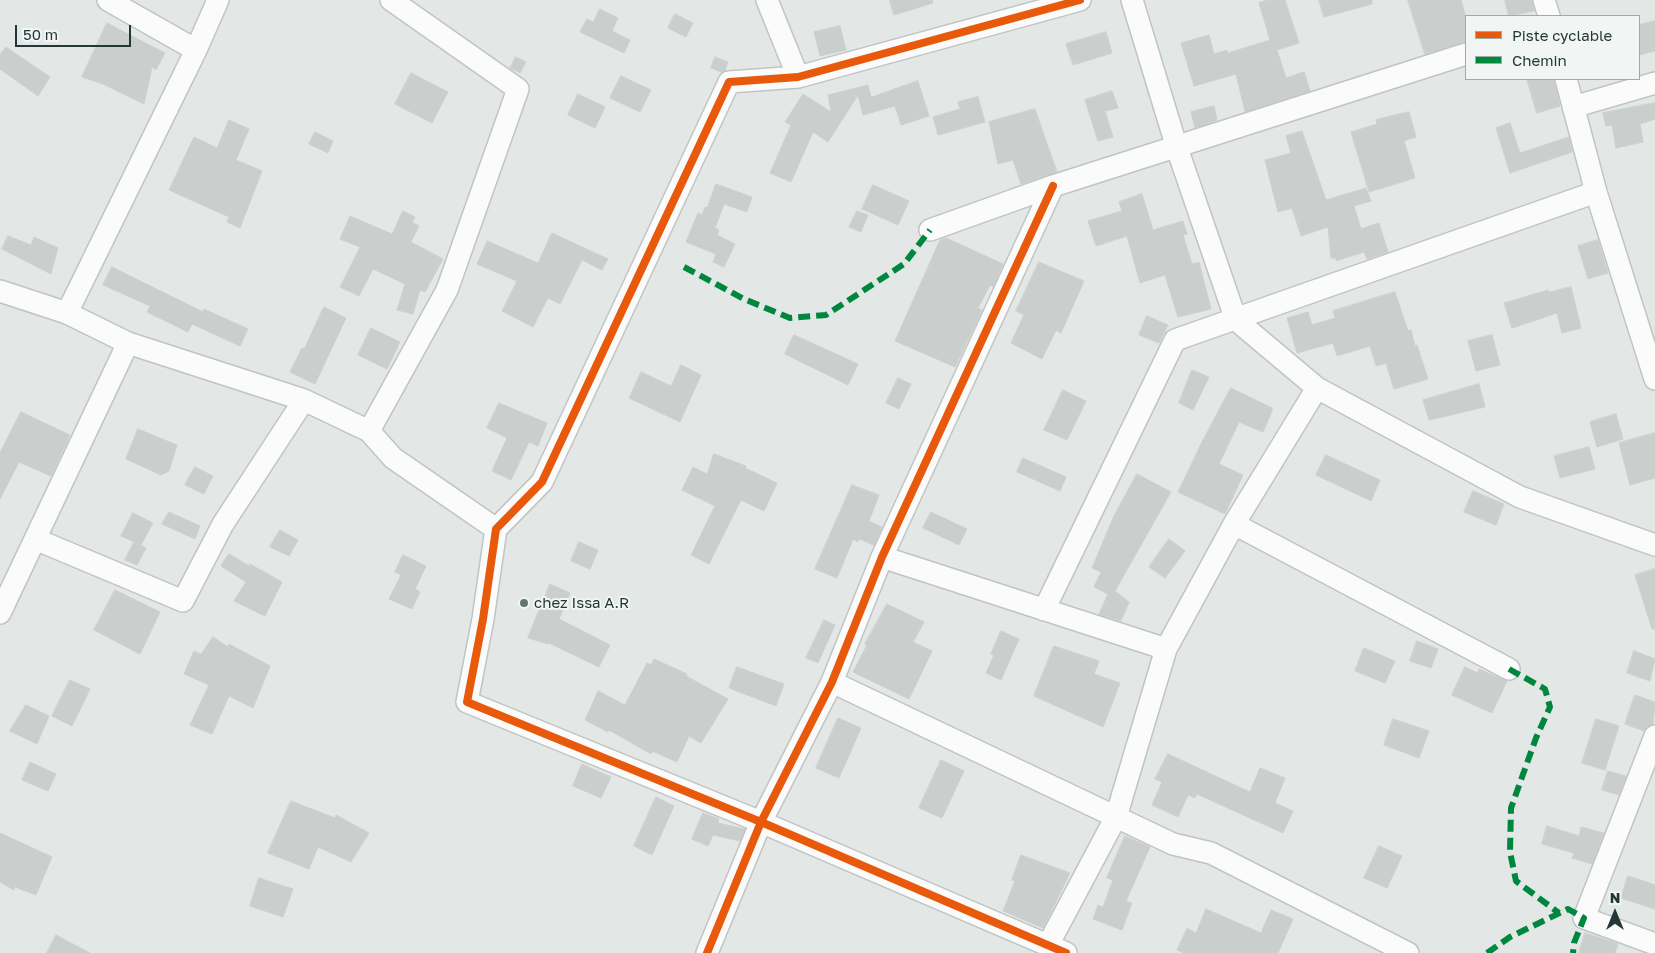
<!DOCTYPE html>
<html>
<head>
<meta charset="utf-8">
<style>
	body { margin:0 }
	#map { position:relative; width:1655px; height:953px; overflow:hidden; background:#e3e7e6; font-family:"Golos Text",sans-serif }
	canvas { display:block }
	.legend { position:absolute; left:1465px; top:15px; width:175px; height:65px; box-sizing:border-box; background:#f1f6f5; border:1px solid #9faaa9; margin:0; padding:6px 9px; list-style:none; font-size:15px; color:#233836 }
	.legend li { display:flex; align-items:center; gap:10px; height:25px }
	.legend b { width:25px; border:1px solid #9faaa9 }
	.north { position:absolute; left:1590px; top:888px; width:50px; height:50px; -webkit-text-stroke:4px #f1f6f5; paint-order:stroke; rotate:0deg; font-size:14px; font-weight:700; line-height:20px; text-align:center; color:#233836 }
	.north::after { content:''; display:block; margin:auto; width:18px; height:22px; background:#233836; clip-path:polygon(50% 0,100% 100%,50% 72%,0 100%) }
	.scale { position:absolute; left:15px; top:25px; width:116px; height:22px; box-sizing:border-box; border:2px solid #233836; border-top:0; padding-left:6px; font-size:15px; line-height:18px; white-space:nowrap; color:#233836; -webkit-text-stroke:4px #f1f6f5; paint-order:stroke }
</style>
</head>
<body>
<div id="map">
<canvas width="1655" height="953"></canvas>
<ul class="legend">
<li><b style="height:6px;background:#e8590c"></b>Piste cyclable</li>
<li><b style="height:6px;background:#00873e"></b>Chemin</li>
</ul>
<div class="north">N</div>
<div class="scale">50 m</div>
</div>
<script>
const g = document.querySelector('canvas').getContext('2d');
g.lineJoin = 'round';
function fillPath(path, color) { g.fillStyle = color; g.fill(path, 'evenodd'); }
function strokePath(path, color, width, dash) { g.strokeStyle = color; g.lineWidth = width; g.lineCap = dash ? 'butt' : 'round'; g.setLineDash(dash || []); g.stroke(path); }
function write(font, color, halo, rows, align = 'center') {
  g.font = font + ' "Golos Text",sans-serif'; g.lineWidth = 4; g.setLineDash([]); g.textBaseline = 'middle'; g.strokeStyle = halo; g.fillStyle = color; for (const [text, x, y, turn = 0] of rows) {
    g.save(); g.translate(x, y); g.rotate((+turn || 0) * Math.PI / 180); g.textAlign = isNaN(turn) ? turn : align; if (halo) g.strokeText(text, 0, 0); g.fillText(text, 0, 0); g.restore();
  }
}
const building = new Path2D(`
	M890,0H932L933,3L894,15Z
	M1268,0H1285L1299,43L1277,50L1286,78L1304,72L1310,91L1245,112L1236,74L1194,86L1181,43L1209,35L1214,54L1227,50L1228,53L1270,40L1259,3Z
	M1319,0H1372V4L1324,17Z
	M1408,0H1461L1466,18V42L1425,54Z
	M1505,0H1532L1534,11L1509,16Z
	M600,9L618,18L612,31L630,40L624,53L580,32L587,19L593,22Z
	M675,14L693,23L686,37L668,28Z
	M1655,21V51L1639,55V25Z
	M107,23L165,53L156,70L152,67L144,104L103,84L82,77Z
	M840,26L846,50L820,56L814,32Z
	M1106,32L1112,53L1073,65L1066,44Z
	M6,47L50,77L38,96L0,69V55Z
	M516,57L526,62L520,73L510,68Z
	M715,57L728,62L725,71L721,72L711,68Z
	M411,73L448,92L432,123L395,104Z
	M621,76L651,90L640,112L610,98Z
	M1527,79H1554L1560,106L1537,113Z
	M918,81L929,116L901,125L895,106L863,115L858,95L828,142L813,132L791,182L770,173L791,125L785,122L803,94L831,112L828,95L868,85L871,97Z
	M1112,91L1118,108L1105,111L1113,137L1098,141L1085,100Z
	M578,94L605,107L595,128L568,115Z
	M978,97L985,122L938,135L933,117L960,109L958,102Z
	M1655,103V119L1640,124L1643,142L1616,148L1612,125L1606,126L1603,113Z
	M1214,106L1217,120L1195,128L1191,112Z
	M1035,109L1057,172L1021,184L1013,160L998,164L989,122Z
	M1409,112L1416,137L1404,141L1415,178L1369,192L1351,132L1377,124L1376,120Z
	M229,120L249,129L236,160L262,171L240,228L227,222L229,217L169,190L194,137L217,148Z
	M1510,123L1520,153L1569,137L1572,152L1510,173L1496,128Z
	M1302,131L1326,200L1366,188L1371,201L1354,206L1361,229L1379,223L1388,252L1367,259L1364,252L1336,261V258H1331L1328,227L1301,236L1292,208L1278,212L1265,160L1291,153L1286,136Z
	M315,132L333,141L328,153L309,144Z
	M716,184L752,197L747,212L724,204L715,228L719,230L717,235L735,244L724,267L713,262L716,254L686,242L698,213L702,215L705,207L707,208Z
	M873,185L909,201L898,225L862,209Z
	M1142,194L1153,230L1183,221L1187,234L1183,235L1192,264L1199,262L1211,309L1178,317L1165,275L1140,283L1127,236L1096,246L1088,221L1122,211L1119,202Z
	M403,211L415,217L412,222L419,226L411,242L443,259L425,292L420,290L413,314L397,310L405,284L373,269L359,296L340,287L360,247L340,239L350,216L392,234Z
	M857,211L868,215L861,232L849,227Z
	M552,233L608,259L602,270L582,260L560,304L548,298L533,327L502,311L517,281L477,264L487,241L538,263Z
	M8,236L31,245L34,237L58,248L51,274L2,249Z
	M946,238L1003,264L993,287L990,285L978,308L982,310L955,367L895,341L940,240Z
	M1598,240L1608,273L1588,279L1578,246Z
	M1039,262L1084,281L1061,333L1056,330L1042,359L1011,343L1024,315L1016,311Z
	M112,267L203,312L204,309L248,329L240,346L192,324L188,332L147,312L150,306L103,285Z
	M1571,287L1581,328L1562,333L1557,313L1512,328L1504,303L1548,290L1549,292Z
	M1395,292L1408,331L1411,330L1415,346L1417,345L1428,379L1394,389L1386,363L1376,366L1370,346L1337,356L1333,343L1297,353L1287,318L1308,312L1312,325L1335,318L1333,311Z
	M324,307L346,318L315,384L290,372L302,348L304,349Z
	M1147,316L1168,325L1159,343L1139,335Z
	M371,328L400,342L387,369L358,355Z
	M794,335L858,364L848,385L785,354Z
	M1492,335L1500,365L1476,371L1468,341Z
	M681,365L701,375L680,422L629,398L641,372L671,386Z
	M1192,370L1209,377L1193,410L1179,403Z
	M898,378L911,384L899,409L886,403Z
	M1479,384L1485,407L1429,420L1423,400Z
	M1231,388L1272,408V411L1263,432L1239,422L1219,464L1243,475L1225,514L1178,492L1203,440Z
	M1063,390L1086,401L1067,440L1044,430Z
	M499,403L547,423L538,446L529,442L511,480L492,471L507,438L487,428Z
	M21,412L70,435L51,476L19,462L0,499V453Z
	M1616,414L1623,439L1597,447L1590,422Z
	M138,429L177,445L169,471L161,475L126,459Z
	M1655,433V478L1630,485L1619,443Z
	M1589,447L1595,469L1560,478L1554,456Z
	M714,454L746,466L745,468L777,483L764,511L741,500L709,564L691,555L715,506L682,490L693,467L707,474Z
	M1326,455L1380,480L1371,501L1316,475Z
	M1023,458L1066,477L1060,491L1017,472Z
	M195,467L213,476L204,494L185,485Z
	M1137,474L1171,492L1115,591L1129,602L1121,621L1099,614L1108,594L1094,587L1101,572L1092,568L1114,516Z
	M852,485L879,495L869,521L882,527L874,545L859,539L858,542L853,539L837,578L815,569Z
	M1473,491L1504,504L1496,525L1464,512Z
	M169,512L200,526L195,539L162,524Z
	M931,512L967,529L959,545L923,528Z
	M133,513L153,523L141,545L121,536Z
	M280,530L298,540L289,556L270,547Z
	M1169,539L1185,551L1165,578L1149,567Z
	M134,542L146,548L137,565L125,560Z
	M579,542L598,550L590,569L571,561Z
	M229,554L249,566L250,564L282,582L265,616L234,601L246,582L221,566Z
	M403,555L426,566L415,589L420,592L412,609L389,599L401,575L395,572Z
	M1655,569V629H1652L1635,575Z
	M550,584L570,593L559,619L610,645L599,667L549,643L548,644L528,638Z
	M115,590L160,612L140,654L94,630Z
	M887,604L924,622L913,642L932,651L909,699L853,672L867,645L865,644Z
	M824,620L835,625L818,663L806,658Z
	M1001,631L1019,639L1001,680L986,673L994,655L991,654Z
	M213,637L228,647L229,644L270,666L253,708L229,696L212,734L190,725L209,685L184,674L194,651L201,654Z
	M1417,641L1438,649L1431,668L1410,661Z
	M1054,646L1099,661L1094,674L1120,683L1103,727L1034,696Z
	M1364,648L1395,661L1385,683L1355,671Z
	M1634,651L1655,659L1650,681L1627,673Z
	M654,659L687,674L686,676L728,699L701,743L689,736L677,762L652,751L651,754L609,730L608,732L585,720L598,691L625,705L647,663L651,665Z
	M737,667L784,684L776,706L729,688Z
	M1465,667L1478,673L1479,669L1507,681L1492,713L1452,695Z
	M70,680L90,689L72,726L52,716Z
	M1635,695L1655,702L1653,724L1644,731L1625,724Z
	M26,705L49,716L37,744L10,731Z
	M838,718L861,728L839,778L816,768Z
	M1393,719L1429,731L1419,758L1384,745Z
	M1596,719L1619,726L1605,770L1582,763Z
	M1168,754L1250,792L1260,768L1285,778L1275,803L1293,811L1283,833L1197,794L1195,798L1188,795L1178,817L1152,805L1162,782L1155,779Z
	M941,760L964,771L942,818L919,808Z
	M30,762L56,774L48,791L22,780Z
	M582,764L611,777L601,798L573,786Z
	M1608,771L1626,776L1619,795L1602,790Z
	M656,797L674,806L652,855L634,846Z
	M291,801L335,818L336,815L369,833L351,862L318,847L309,869L268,853Z
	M703,813L719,819L718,823L745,829L740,841L713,835L708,846L692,839Z
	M1547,826L1579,836L1581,827L1604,833L1592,864L1572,858L1574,853L1542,844Z
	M0,833L52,857L36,895L15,887L14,890L0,882Z
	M1125,836L1150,847L1126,901L1132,903L1122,930L1093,919L1098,905L1103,907L1113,880L1107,878Z
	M1379,846L1402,856L1387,888L1364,878Z
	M1021,855L1070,873L1043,928L1003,911L1015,881L1012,880Z
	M1628,876L1655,885V909L1621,898Z
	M259,878L293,889L283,917L250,906Z
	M1206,909L1261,933L1271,910L1293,919L1278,953H1184L1177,950L1187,928L1196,933Z
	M1585,933L1618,944L1615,953H1579Z
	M56,935L90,953H47Z`);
fillPath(building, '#cacfce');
strokePath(building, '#ccd0cf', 1);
const minor = new Path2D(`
	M108,0L196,50
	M767,0L798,77
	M1132,0L1177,148L1236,320L1317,388L1520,497L1655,545
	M1544,0L1549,16
	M1566,79L1596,192L1655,379
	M1573,107L1655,83
	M1053,186L882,557L832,682L761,822L1066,953
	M930,230L1053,186L1466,54
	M0,291L67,313L128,343L304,400L369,431L393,458L496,529
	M67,313L196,50L218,0
	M369,431L447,290L518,89L391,0
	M1234,524L1509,669
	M35,539L183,601L223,524L304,400
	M882,557L1166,649
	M1044,610L1175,340L1596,192
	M0,613L128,343
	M832,682L1173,844L1211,853L1408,953
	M1655,736L1584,918L1655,944
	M1048,945L1116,817L1166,649L1234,524L1317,388
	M707,953L761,822L467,702L483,619L496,529L542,482L729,82L798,77L1080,0`);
strokePath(minor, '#c0c4c3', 24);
strokePath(minor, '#fbfbfb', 21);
strokePath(new Path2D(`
	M684,267L744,299L790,318L826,315L904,264L930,230
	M1509,669L1545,689L1550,707L1536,738L1511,808L1510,852L1516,881L1559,913
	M1487,953L1510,937L1568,909L1584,918L1574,943L1573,953`), '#00873e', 6, [12, 6]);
strokePath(new Path2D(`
	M1053,186L882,557L832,682L761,822L1066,953
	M707,953L761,822L467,702L483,619L496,529L542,482L729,82L798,77L1080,0`), '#e8590c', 8);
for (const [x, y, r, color] of [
	[524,603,5,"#667574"]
]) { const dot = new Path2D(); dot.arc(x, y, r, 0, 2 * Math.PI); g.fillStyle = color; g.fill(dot); strokePath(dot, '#f1f6f5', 2); }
write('15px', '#233836', '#f1f6f5', [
	["chez Issa A.R",534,603]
], 'left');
</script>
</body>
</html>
